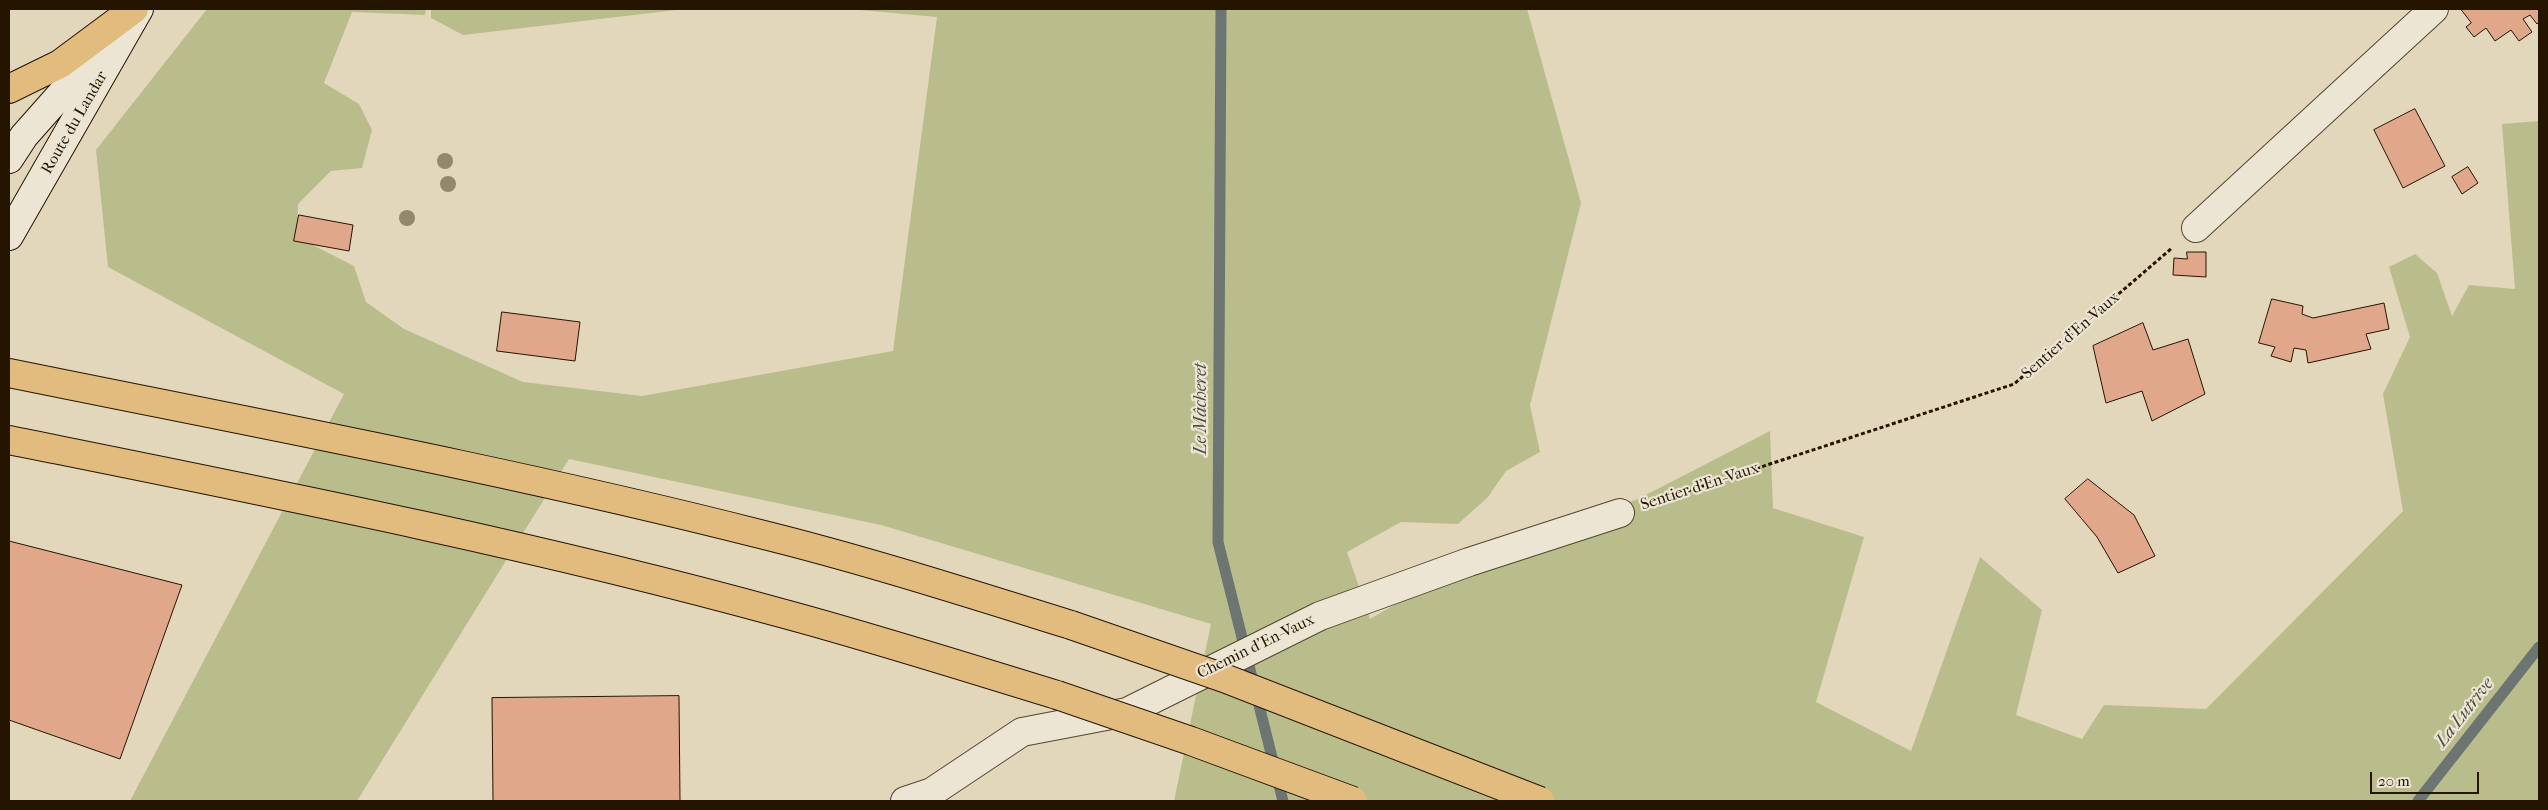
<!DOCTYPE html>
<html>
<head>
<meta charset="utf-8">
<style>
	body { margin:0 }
	#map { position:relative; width:2548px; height:810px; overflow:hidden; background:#e2d7bb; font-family:"IM FELL French Canon",serif }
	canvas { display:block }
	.frame { position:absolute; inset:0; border:10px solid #251400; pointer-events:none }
	.scale { position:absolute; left:2370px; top:772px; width:109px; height:22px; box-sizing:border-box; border:2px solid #251400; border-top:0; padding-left:6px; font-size:15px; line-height:18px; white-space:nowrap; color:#251400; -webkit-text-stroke:4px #ece5d3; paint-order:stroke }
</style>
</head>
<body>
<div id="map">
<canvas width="2548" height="810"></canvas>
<div class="frame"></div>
<div class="scale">20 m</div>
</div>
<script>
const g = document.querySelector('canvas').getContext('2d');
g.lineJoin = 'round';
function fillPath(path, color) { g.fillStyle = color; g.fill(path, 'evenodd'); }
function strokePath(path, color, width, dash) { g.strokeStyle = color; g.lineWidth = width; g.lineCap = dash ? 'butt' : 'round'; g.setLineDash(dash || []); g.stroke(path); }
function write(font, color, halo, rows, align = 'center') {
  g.font = font + ' "IM FELL French Canon",serif'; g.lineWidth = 4.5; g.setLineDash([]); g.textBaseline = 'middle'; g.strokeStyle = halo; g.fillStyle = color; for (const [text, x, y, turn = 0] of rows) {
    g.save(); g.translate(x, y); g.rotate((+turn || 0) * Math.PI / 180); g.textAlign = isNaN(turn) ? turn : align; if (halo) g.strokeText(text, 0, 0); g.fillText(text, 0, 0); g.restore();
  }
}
fillPath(new Path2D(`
	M207,9H426L425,15L352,12L324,83L359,104L372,130L362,168L331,171L298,204L297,237L354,266L366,302L404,329L523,382L642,396L893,351L937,17L849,9H1527L1581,203L1530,405L1540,452L1506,471L1488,497L1458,524L1401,522L1347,552L1370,619L1494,547L1638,499L1770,431L1773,508L1864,537L1816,702L1911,751L1980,557L2042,610L2016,715L2082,739L2104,705L2206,709L2403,511L2383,394L2410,337L2389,267L2415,254L2437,273L2452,316L2469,285L2515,289L2502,124L2539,121V801H1174L1211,624L881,525L569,459L357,801H130L344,394L108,267L96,150Z
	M431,9H685L463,35L431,18Z`), '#b9bd8c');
strokePath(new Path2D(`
	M1221,9L1218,542L1283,801
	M2418,801L2539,647`), '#6c7571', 11);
const building = new Path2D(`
	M2461,9H2539V22L2537,24L2530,15L2523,19L2532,32L2519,41L2511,30L2495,41L2486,28L2474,37L2466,27L2471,23Z
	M2415,109L2445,166L2403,188L2374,130Z
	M2468,167L2478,183L2462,194L2452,177Z
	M299,215L353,225L349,251L294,241Z
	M2187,252H2206V277L2173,275L2174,258L2187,259Z
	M2272,299L2303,306L2302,314L2313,318L2384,303L2389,329L2366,334L2371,349L2308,363L2306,350L2294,348L2291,362L2271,356L2275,347L2259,343Z
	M502,312L580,322L575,361L497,351Z
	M2143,323L2153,350L2188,339L2205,394L2152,421L2142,391L2106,403L2093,346Z
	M2088,479L2134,515L2155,556L2118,573L2097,537L2065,499Z
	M9,541L182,585L120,759L9,720Z
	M679,696L680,801H493L492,698Z`);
fillPath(building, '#e1a78b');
strokePath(building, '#251400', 1);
const street = new Path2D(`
	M2196,228L2434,9
	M905,801L932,792L1022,732L1127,712L1320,616L1469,562L1620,513`);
const secondary = new Path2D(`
	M9,159L24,136L109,40
	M9,236L139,9`);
const highway = new Path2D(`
	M9,89L60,64L134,9
	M9,373C260,424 512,471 760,534C865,560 968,593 1071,625
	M9,440C267,492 527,543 781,613C874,638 965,667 1057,695`);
strokePath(street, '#54452f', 30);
strokePath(secondary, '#251400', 30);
strokePath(highway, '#251400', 30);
strokePath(new Path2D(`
	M1651,503L2014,384L2172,248`), '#251400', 3, [4, 2.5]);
strokePath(street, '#ece5d3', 28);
strokePath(secondary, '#ece5d3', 28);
strokePath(highway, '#e1bc7e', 28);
const highwayBridge = new Path2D(`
	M1071,625L1224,678L1540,801
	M1057,695L1191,741L1353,801`);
strokePath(highwayBridge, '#251400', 30, []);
strokePath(highwayBridge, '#e1bc7e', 28);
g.fillStyle = '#92886b';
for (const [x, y] of [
	[445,161],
	[448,184],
	[407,218]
]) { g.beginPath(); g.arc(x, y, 8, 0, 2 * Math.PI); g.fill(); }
write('16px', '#251400', '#ece5d3', [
	["Route du Landar",75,123,-60],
	["Sentier d'En-Vaux",2071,336,-41],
	["Sentier d'En-Vaux",1700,487,-18],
	["Chemin d'En-Vaux",1256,647,-26]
]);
write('italic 18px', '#4e4d42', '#ece5d3', [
	["Le Mâcheret",1202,409,-90],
	["La Lutrive",2465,713,-52]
]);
</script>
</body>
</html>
